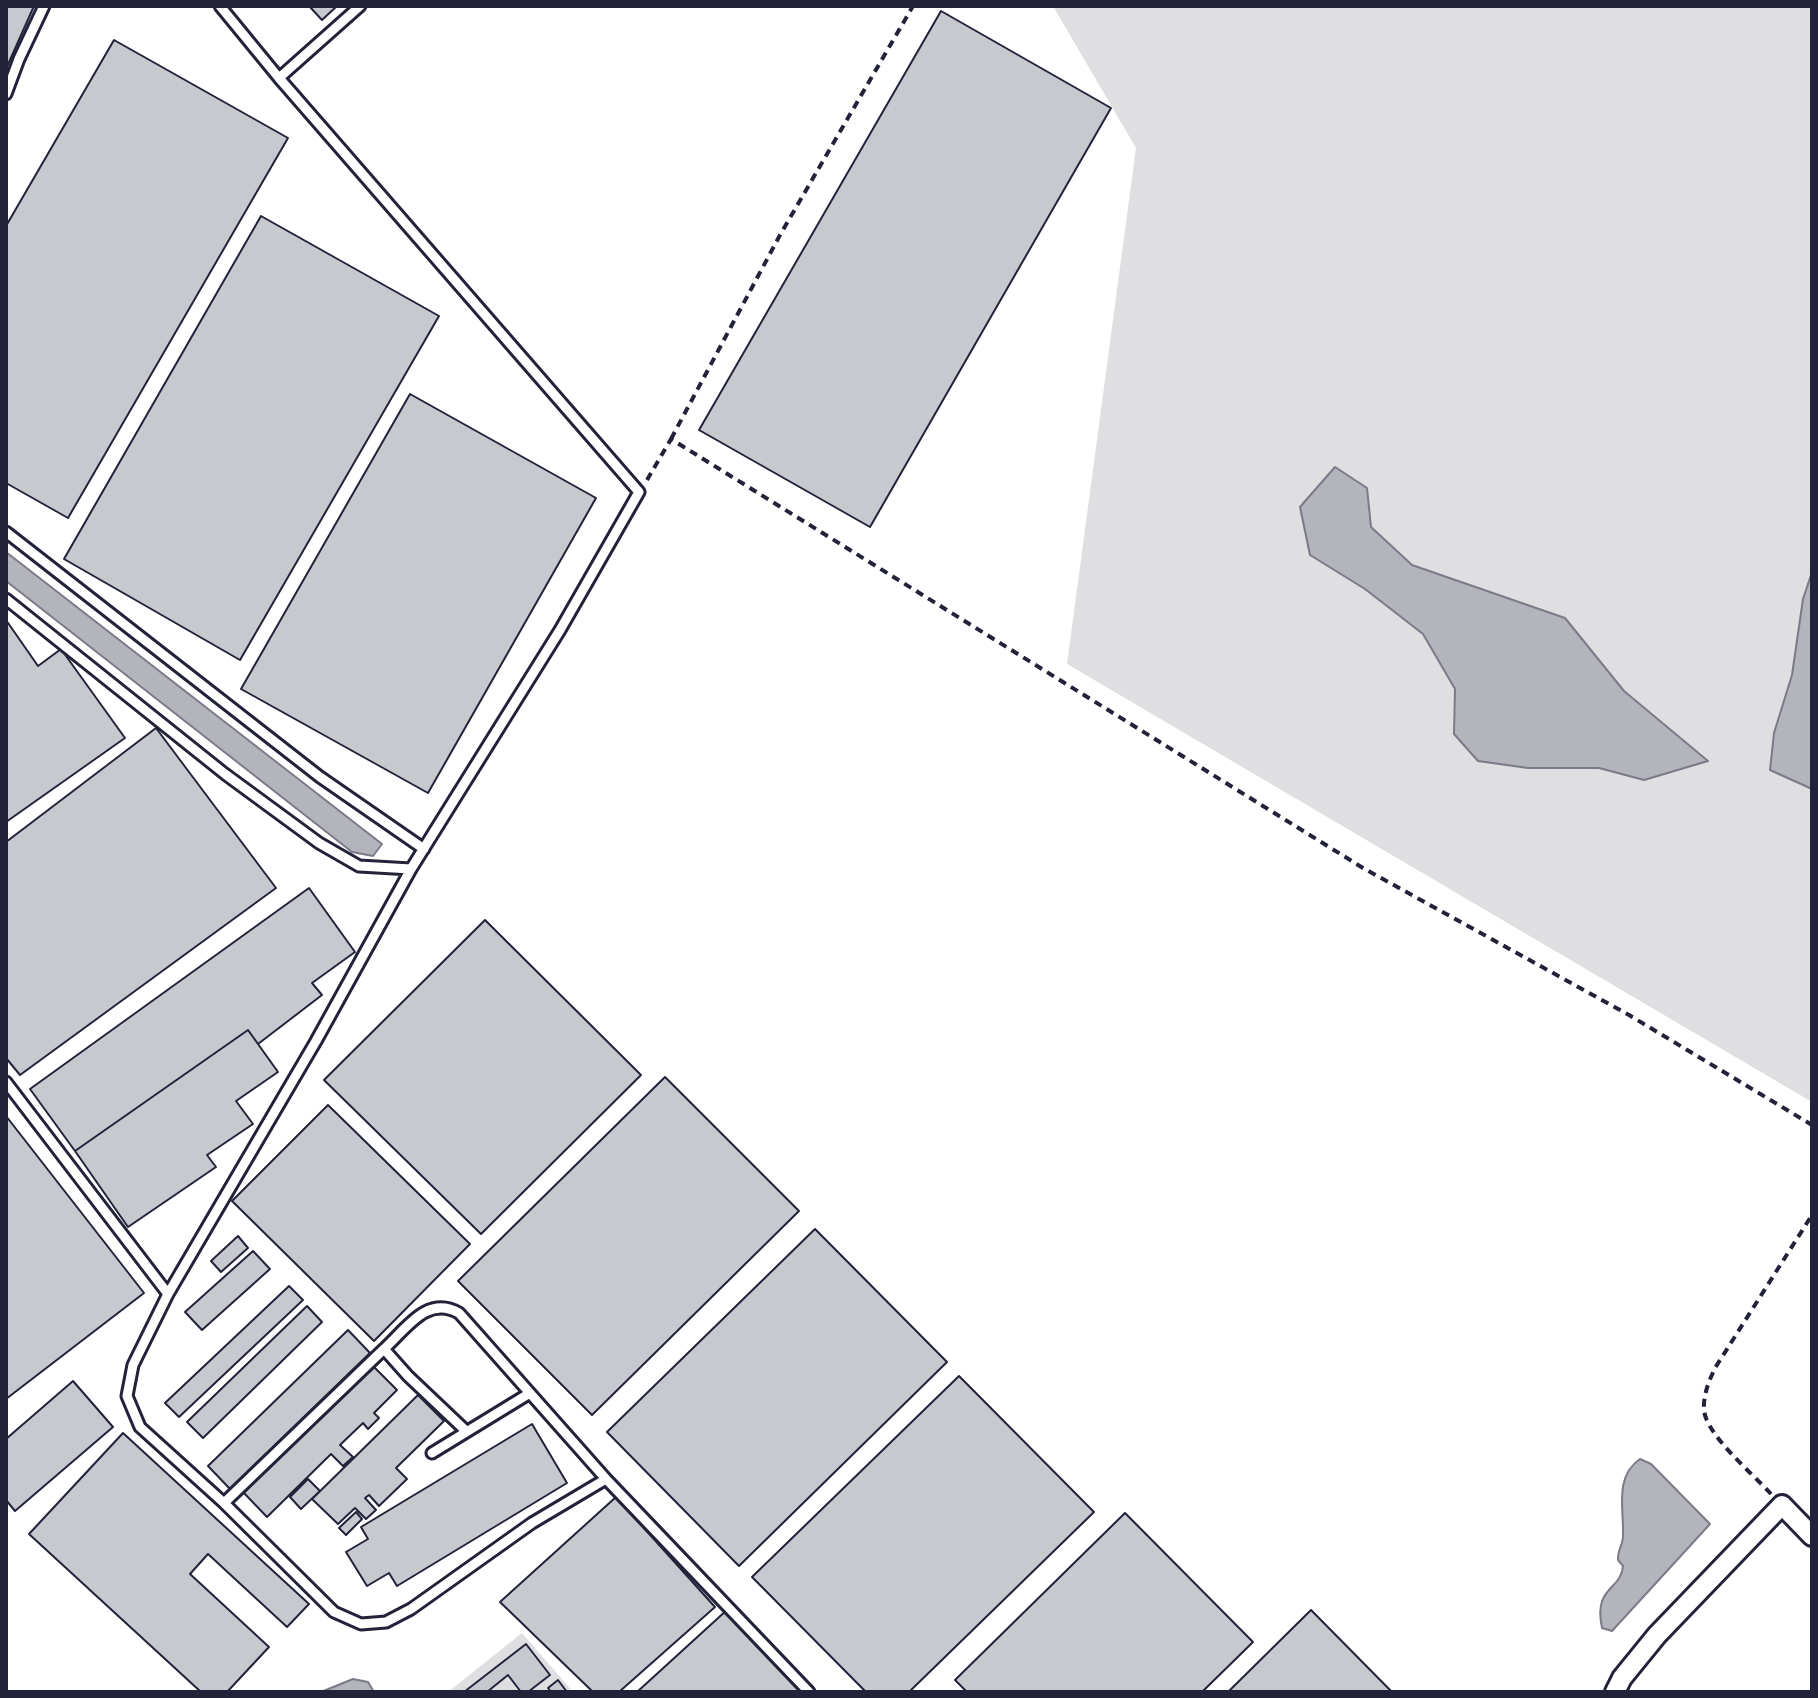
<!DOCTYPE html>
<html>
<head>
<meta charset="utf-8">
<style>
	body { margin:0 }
	#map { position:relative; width:1818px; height:1698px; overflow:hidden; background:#fff; font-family:"Patrick Hand",sans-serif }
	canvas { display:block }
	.frame { position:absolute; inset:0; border:8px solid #22223b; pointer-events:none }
</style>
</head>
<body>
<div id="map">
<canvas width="1818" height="1698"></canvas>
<div class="frame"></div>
</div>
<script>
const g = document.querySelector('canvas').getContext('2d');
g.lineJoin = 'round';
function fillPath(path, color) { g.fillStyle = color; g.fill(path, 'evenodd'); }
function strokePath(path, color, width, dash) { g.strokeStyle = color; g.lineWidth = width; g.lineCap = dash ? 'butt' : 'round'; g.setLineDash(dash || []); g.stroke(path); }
fillPath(new Path2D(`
	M1053,6H1812V1102L1067,664L1136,148Z
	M522,1633L573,1692H448Z`), '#dfdfe2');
const water = new Path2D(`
	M1335,467L1367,488L1371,527L1412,565L1565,618L1624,691L1708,761L1644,780L1599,768H1528L1478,761L1454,734L1455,689L1423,634L1365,589L1310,555L1300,507Z
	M6,552L382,844L373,856L352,852L6,581Z
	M1812,572V789L1770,770L1774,733L1792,675L1803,599Z
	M1640,1459L1651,1464L1710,1524L1612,1631L1602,1628C1593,1586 1621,1591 1623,1566L1618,1560C1617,1551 1623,1545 1623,1536C1624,1509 1614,1477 1640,1459Z
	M353,1679L368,1682L374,1692H321Z`);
fillPath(water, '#b4b4bc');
strokePath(water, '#7a7a88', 2);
const building = new Path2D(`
	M6,6H34L6,69Z
	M309,6H337L322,20Z
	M941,11L1111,108L870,527L699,430Z
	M114,40L288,138L68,518L6,483V226Z
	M261,216L439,316L240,660L64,559Z
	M410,394L596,498L428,793L241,689Z
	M6,620L38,666L61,649L125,738L6,822Z
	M156,728L276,888L20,1075L6,1058V842Z
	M309,888L355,952L312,983L322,995L258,1044L248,1030L75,1151L30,1089Z
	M485,920L641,1075L481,1234L324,1080Z
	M248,1030L278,1072L236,1101L253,1124L207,1155L216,1167L128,1227L75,1151Z
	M665,1077L799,1211L592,1415L458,1281Z
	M328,1105L470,1244L374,1341L232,1201Z
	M6,1116L144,1293L6,1399Z
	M815,1229L947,1362L739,1566L607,1432Z
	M238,1236L248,1248L221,1272L211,1261Z
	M253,1251L270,1269L202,1330L185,1312Z
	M289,1286L303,1300L179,1417L165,1403Z
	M307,1306L322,1322L203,1438L187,1422Z
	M348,1330L370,1353L230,1489L208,1466Z
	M373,1366L397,1390L374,1413L379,1418L368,1429L363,1423L340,1445L353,1457L343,1466L331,1454L267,1517L243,1492Z
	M959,1376L1094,1512L909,1692H866L752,1577Z
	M73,1381L113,1427L15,1511L6,1500V1439Z
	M418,1395L444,1421L396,1468L407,1479L379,1506L369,1495L365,1498L376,1510L366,1519L355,1508L338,1524L312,1499Z
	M532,1424L567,1483L397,1586L389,1573L367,1586L346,1552L368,1539L361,1527Z
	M123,1433L309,1604L287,1627L208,1554L190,1574L269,1647L227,1692H201L29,1534Z
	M308,1479L320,1491L301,1509L290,1497Z
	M616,1497L715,1607L619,1692H593L500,1602Z
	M356,1512L362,1519L346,1535L339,1528Z
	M1125,1513L1253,1642L1202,1692H967L955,1680Z
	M728,1609L805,1692H637Z
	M1311,1610L1392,1692H1228Z
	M526,1644L550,1675L528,1692H521L508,1675L487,1692H464Z
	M558,1680L567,1692H551L548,1688Z`);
fillPath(building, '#c8c8cf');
strokePath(building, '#22223b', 2);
const service = new Path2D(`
	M220,6L279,78L639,492L560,630L411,869L316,1041L168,1294L133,1365L127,1396L140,1427L224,1503L334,1612L361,1624L386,1622L411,1609L532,1523L606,1479
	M279,78L360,6
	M6,94L19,59L44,6
	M6,532L320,777L424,849
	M6,599L225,774L319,843L359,866L411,869
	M6,1082L168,1294
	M466,1431L408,1376L384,1349C407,1328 427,1295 459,1313L606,1479L809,1692
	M432,1453L530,1393
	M224,1503L384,1349`);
const minor = new Path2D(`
	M1615,1692L1622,1678L1657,1635L1782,1505L1812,1536`);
strokePath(service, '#22223b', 15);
strokePath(minor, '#22223b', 24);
strokePath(new Path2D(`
	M671,439L780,235L913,6
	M647,480L671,439L1363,868L1629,1015L1812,1125
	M1771,1494C1754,1475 1706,1435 1704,1410C1703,1395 1709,1381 1715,1368L1812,1215`), '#22223b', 4, [8, 6]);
strokePath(service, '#fff', 9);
strokePath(minor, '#fff', 18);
</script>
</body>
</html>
